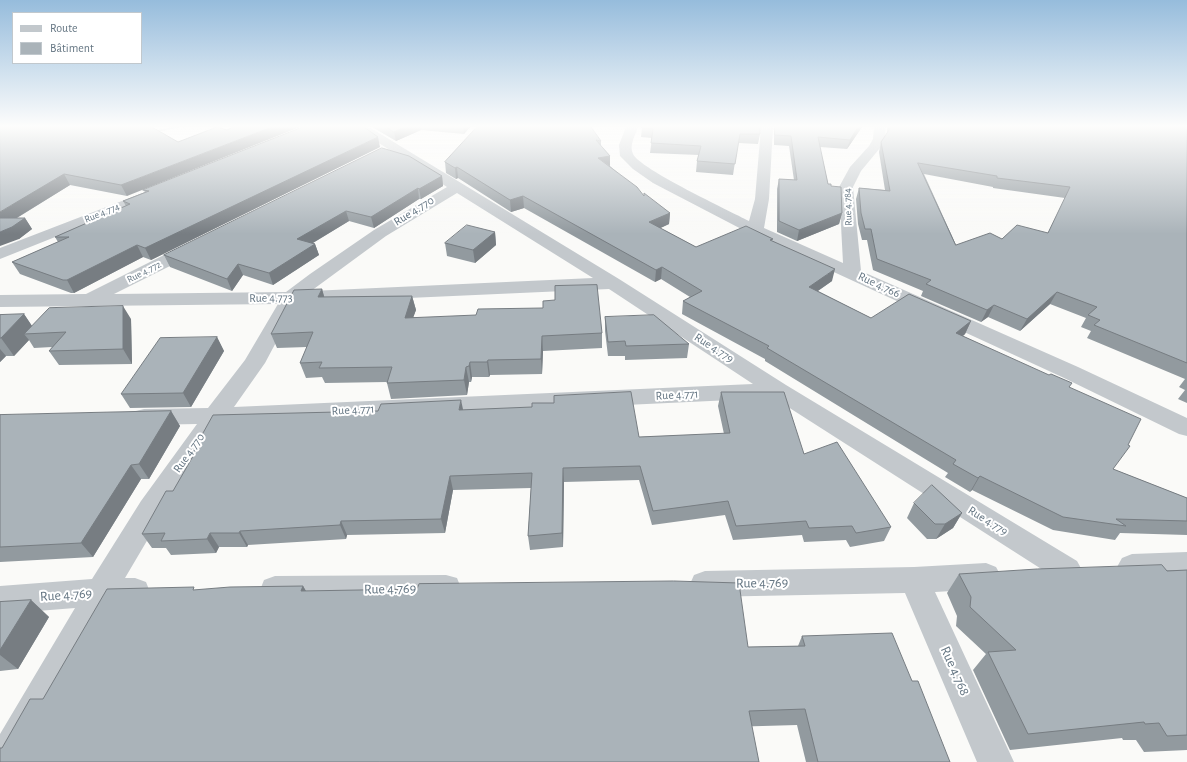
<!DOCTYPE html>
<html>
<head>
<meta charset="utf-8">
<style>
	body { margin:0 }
	#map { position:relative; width:1187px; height:762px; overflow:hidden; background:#fafaf8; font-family:"Alegreya Sans",sans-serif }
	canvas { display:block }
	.legend { position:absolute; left:12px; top:12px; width:130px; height:52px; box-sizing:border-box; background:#fff; border:1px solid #c1c8cd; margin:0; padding:5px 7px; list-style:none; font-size:12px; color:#657683 }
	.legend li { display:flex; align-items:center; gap:8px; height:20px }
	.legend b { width:20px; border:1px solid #c1c8cd }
</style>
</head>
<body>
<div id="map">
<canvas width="1187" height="762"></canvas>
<ul class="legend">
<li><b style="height:5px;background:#c3c8cc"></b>Route</li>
<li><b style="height:11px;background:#aab3b9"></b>Bâtiment</li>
</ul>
</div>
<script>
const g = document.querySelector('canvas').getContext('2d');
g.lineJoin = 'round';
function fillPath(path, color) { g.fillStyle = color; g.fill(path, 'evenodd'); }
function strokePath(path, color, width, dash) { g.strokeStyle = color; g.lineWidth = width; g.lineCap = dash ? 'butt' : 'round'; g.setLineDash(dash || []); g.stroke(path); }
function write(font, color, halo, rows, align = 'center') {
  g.font = font + ' "Alegreya Sans",sans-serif'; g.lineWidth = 4; g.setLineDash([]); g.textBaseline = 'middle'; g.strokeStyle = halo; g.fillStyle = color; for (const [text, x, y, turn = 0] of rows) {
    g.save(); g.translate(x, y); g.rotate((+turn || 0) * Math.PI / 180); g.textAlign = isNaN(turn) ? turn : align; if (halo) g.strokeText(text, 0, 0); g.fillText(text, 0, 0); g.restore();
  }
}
fillPath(new Path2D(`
	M172,127H184L150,133L148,132Z`), '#bbc7cb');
fillPath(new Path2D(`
	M354,127H369L619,279L786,385L1077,561L1082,570L1077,579L1067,583L1057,579L774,398L222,424L161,517L125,578H135L146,582L150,592L146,602L135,606H110L24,762H0V734L75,608L0,614V586L92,579L141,501L197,424L144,425L136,423L132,417L136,411L144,409L208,408L245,360L278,304L0,307V295L86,294L188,243L194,242L200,243L202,247L200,251L114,294L286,292L310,274L374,230L447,187ZM457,193L593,278L311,291L386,236ZM609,289L753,384L234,407L265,363L297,303Z
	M626,127H638C635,136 629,145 633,154C640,169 730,211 749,221L755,199L761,127H773L769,199L764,228L843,263L839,187L850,167L869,146L873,139L874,127H886L885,139L880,148L861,171L853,187L861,271L1078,367L1187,418V436L1179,434L1062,377L749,233L653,183L633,169L620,156L619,145Z
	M153,189L158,190L160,193L158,196L0,259V248Z
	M1187,552V578L1132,580L1122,576L1117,567L1122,558L1132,554Z
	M986,563L996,567L1001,576L996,585L986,589L935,592L1014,762H977L905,593L705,597L694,593L690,584L694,575L705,571L914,567Z
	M446,575L457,578L461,588L457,598L446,601L275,604L264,600L260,590L264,580L275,576Z`), '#c3c8cc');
fillPath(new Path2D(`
	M0,127H152L127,196L70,185L17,218H25L32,229L19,239Z
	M372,127H470L464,134L421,130L396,141Z
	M477,127L601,141V146L610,156V166L644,196L670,213L669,224L660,228L696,247L773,241L832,281L818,291L871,318L971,321L965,334L963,336L1069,387L1113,469L1187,498V535L1120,533L1115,540L1053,530L972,490L970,492L945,477L948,473L765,361V359L682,314L683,301L690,297L661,279L655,282L524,208L511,212L458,178L456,179L446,173L445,162Z
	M642,127L760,134L758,144L738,143L733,175L696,172L697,161L699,155L650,153L652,138L641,137Z
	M774,127H862L847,149L820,147L828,184L842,213L839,224L797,241L777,232V189L779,179L794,180L789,146L774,145Z
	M887,127H1187V403L1178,399L1185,390L1179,387L1185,379L1087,338L1091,331L1081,327L1086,318L1050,304L1020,331L988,317L981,322L921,296L923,291L873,270L867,240H862L858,224L856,199L859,188L885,190L879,152L881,142L887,134ZM924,174L993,187V188L1065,198L1048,233L956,245Z
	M380,147L151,260L143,257L74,293H71L20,274L12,262L58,242L55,237L126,206L123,201L145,192L143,190Z
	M442,176L443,186L421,199H419L374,228L349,221L313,243L315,244L319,255L273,285L243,275L232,291L170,267L164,255Z
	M495,232L496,245L475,263L447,256L445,243Z
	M322,289L324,297L412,296L416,310L413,317L602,333V348L543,351L542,374L490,375L489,377H472L471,382H469L467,395L391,399L387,383V382L325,383L322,377L306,378L300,363L307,347L277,348L271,334Z
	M24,314L32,326L131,319L132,364L59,365L49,351L52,347L34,348L29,340L14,356H6L0,362V315Z
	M605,317L689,344L687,358L625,360V356H608L605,331Z
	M217,337L224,351L191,407L130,408L121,394Z
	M721,392L804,454L891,527L884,541L850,547L846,540L804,542L802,535L733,540L725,515L652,525L639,480L564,482L563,547L530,550L528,536L531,488L453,490L445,533L347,535L346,539L248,545L247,547H219L216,553L171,555L166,548H152L142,534L173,491L195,454L193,451L463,410L639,437L724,434L718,406Z
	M171,411L180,426L149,479H141L93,557L0,562V415Z
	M914,503L962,513L953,528L936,539H927L907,518Z
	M1187,570V750L1144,752L1136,740H1123L1122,738L1010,750L973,670L986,654L956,626L957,616L947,593L959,574Z
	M303,586L306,591L748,647L798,646L802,636L912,681L950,762H806L797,725L2,748L43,699L196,590Z
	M31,600L49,617L18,669L0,671V602Z`), '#929a9f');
fillPath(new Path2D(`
	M272,127H300L127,196L121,185Z
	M404,127H420L421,130L396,141L394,132Z
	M463,127H470L464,134Z
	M858,127H862L847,149L850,140Z
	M378,137L380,147L151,260L145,248Z
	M610,156V166L598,158Z
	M457,167L458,178L456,179L455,168Z
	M64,174L70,185L0,228V212Z
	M442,176L443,186L421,199L419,189Z
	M418,188L419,199L374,228L371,217Z
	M523,196L524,208L511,212L510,200Z
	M346,211L349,221L301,250L297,239Z
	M670,213L669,224L648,234L649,222Z
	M842,213L839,224L797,241L799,230Z
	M25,218L32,229L19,239L0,246V232Z
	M495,232L496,245L475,263L473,250Z
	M315,244L319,255L273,285L269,273Z
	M137,245L143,257L74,293L67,280Z
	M238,264L243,275L232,291L227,279Z
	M662,267L661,279L655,282L656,270Z
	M835,269L832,281L806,299L809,287Z
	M322,289L326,303L318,297Z
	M1057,292L1050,304L1020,331L1027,319Z
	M412,296L416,310L408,332L405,318Z
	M994,305L988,317L981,322L987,310Z
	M123,306L131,319L132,364L123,349Z
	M24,314L36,332L24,334L29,340L14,356L1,338Z
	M971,321L965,334L951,346L956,333Z
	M542,336L543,351L542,374L541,359Z
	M217,337L224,351L191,407L183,393Z
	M0,349L6,356L0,362Z
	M488,360L490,375L489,377L487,362Z
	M470,362L472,377L471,382L469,366Z
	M466,367L469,382L467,395L464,380Z
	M461,400L464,414L459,410Z
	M171,411L180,426L149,479L139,464Z
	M131,465L141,479L93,557L81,543Z
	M563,468L564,482L563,547L562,533Z
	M450,476L453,490L445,533L441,519Z
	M980,476L972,490L970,492L978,478Z
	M962,513L953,528L936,539L945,524Z
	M341,521L347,535L346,539L340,525Z
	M240,531L248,545L247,547L239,533Z
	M210,533L219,547L216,553L207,539Z
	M303,586L313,603L301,591Z
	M31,600L49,617L18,669L0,655V650Z`), '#777d82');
const building = new Path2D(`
	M0,127H152L178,142L217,127L227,130L233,127H272L121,185L64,174L0,212Z
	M303,127H364L378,137L145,248L137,245L67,280H63L12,262L69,237H55L130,204L123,201L149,191L143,190Z
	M387,127H404L394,132Z
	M477,127H591L601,141L596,140L610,156L598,158L637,187L644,196V193L670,213L649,222L696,247L746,226L773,239L770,240L835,269L809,287L871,318L909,294L971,321L956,333L1049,375L1051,374L1072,383L1069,387L1141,419L1128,445L1130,446L1113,469L1187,498V521L1116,519L1126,526L1063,517L980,476L978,478L953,464L956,460L767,348L769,346L683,301L702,291L662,267L656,270L523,196L510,200L457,167L455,168L445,162Z
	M642,127H760V134H740L735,164L697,161L701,146L651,143L653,129L642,128Z
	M775,127H858L850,140L818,137L828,184H831V186L841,187L842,213L799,230L779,221V179L797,180L791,136L775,135Z
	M889,127H1187V363L1094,325L1100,320L1088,315L1097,307L1057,292L1027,319L994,305L987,310L926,284L931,280L877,259L871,229H865L861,213L859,188L890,191L881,142L889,130ZM918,163L997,176V178L1070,187L1048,233L1017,225L1002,239L990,233L956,245Z
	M382,148L409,156L442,176L419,189L418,188L371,217L346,211L297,239L315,244L269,273L238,264L227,279L164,255Z
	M0,218H25L12,227L0,232Z
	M467,225L495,232L473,250L445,243Z
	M597,285L602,333L542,336L541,359L488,360L487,362H470L469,366L466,367L464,380L387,383L392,367L319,368L322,362L300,363L313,332L271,334L294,290L322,289L318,297L412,296L405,318L476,315L478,309L543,308V301L555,300V286Z
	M123,306V349L49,351L66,332L24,334L49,308Z
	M24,314L1,338H0V315Z
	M654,315L689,344L626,346L625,341L608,342L605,317Z
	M217,337L183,393L121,394L160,338Z
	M631,392L639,437L730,433L721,392H784L804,454L837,442L891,527L856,533L852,526L809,528L806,521L736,526L728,501L653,511L640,466L563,468L562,533L528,536L532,473L450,476L441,519L341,521L340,525L240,531L239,533H210L207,539L161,541L165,533L142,534L166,491H173L196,451H193L213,415L378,411L381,404L461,400L459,410L532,407V403H554V396Z
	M171,411L139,464L131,465L81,543L0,547V415Z
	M932,485L962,513L945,524H935L914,503Z
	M1162,565L1167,571L1187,570V735L1167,736L1159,723L1145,724L1144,722L1028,734L988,652L1016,650L970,607L971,597L959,574L1037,569Z
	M674,581L739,583L748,647L805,646L802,636L892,633L912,681H918L950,762H818L805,709L749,711L759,762H0V748H2L30,699H43L107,589L194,587L193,590L230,587L303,586L301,591L417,589L419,584Z
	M31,600L0,650V602Z`);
fillPath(building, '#aab3b9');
strokePath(building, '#777d82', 1);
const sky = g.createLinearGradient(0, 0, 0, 234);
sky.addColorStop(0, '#96bcdc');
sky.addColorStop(0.54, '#fdfdfc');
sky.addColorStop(1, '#fdfdfc00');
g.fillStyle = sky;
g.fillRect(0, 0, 1187, 234);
write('10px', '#657683', '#fff', [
	["Rue 4.784",848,207,-92],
	["Rue 4.774",102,213,-22],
	["Rue 4.772",144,272,-27]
]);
write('12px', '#657683', '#fff', [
	["Rue 4.770",414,211,-32],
	["Rue 4.766",879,285,25],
	["Rue 4.773",271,298,-1],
	["Rue 4.779",714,348,33],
	["Rue 4.771",677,395,-3],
	["Rue 4.771",353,410,-3],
	["Rue 4.770",189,453,-55],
	["Rue 4.779",988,521,32]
]);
write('14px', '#657683', '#fff', [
	["Rue 4.769",762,583,-1],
	["Rue 4.769",390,589,-1],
	["Rue 4.769",66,595,-4],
	["Rue 4.768",955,671,66]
]);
</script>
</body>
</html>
